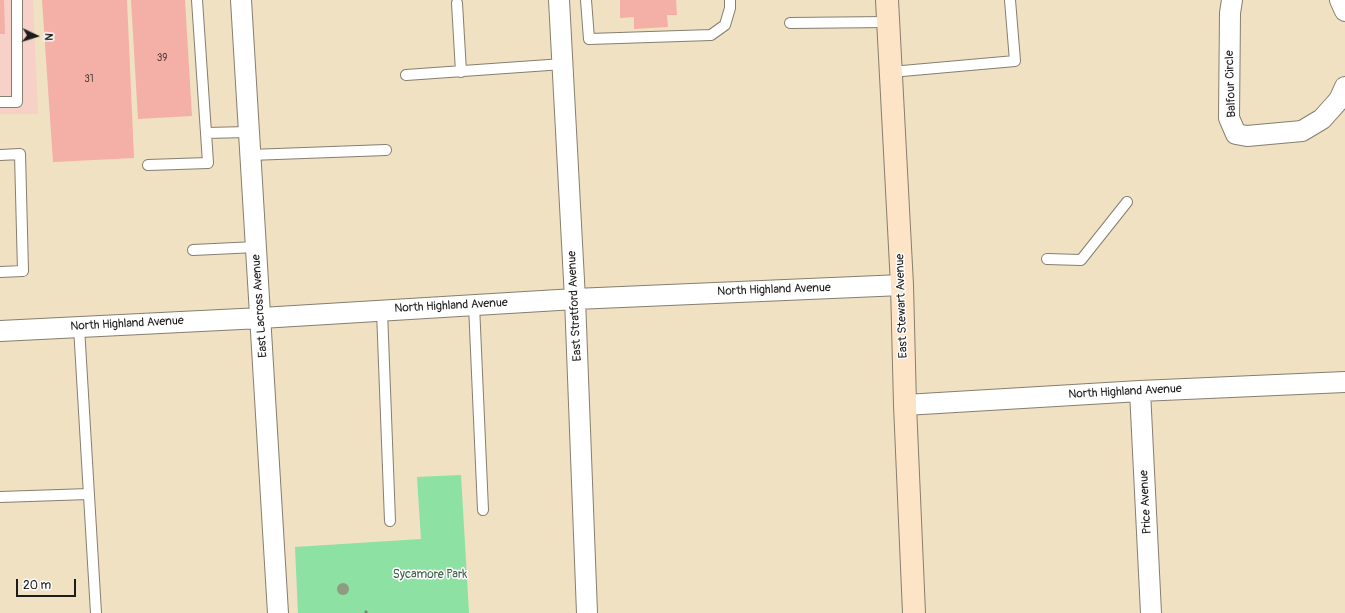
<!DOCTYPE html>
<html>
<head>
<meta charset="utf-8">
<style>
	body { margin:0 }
	#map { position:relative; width:1345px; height:613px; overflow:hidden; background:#efe1c2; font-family:Pangolin,sans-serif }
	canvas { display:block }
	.north { position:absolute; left:16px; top:16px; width:40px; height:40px; -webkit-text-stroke:3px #fff; paint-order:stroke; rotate:94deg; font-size:11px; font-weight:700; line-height:16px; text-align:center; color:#1c1c1c }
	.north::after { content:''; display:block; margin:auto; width:14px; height:18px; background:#1c1c1c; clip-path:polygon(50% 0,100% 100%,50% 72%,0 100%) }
	.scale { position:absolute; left:16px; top:579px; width:60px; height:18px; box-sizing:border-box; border:2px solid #1c1c1c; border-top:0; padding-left:5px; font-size:12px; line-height:14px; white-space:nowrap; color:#1c1c1c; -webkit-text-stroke:3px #fff; paint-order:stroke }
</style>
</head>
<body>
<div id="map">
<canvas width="1345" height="613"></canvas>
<div class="north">N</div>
<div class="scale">20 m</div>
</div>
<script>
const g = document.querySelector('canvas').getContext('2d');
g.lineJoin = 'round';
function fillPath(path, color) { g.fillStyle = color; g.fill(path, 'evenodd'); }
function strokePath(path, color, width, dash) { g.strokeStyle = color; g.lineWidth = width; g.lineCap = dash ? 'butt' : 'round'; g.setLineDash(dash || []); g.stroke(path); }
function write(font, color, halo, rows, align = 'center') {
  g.font = font + ' Pangolin,sans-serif'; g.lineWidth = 3; g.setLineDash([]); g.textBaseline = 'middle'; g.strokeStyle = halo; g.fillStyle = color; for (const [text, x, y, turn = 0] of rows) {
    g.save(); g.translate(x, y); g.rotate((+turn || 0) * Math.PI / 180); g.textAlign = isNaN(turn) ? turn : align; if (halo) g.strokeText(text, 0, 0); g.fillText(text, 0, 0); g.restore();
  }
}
fillPath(new Path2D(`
	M0,0H33L38,114H0Z`), '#f7d1c8');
fillPath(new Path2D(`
	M461,475L469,613H298L295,547L421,539L417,477Z`), '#8ce1a3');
fillPath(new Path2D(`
	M0,0H4L5,34H0Z
	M42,0H127L134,158L53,162Z
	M131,0H185L192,116L138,119Z
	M620,0H676L677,15H667L668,27L634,29V17L620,18Z`), '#f4afa6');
const lane = new Path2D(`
	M197,0L206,133
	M586,0L589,39L711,35L725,25L730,8V0
	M457,3L461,72
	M790,23L888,22
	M891,72L1015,61L1010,0
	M406,75L563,64
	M0,102H17V0
	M0,155L20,154L23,271L0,272
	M250,155L386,150
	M148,165L208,163L206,133L248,132
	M193,250L256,247
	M1047,259L1081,260L1127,202
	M474,305L483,510
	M382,311L390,521
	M79,327L96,613
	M0,497L89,494`);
const street = new Path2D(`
	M241,0L278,613
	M559,0L575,299L587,613
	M1232,0L1230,13L1229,118L1236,134L1247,136L1302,131L1322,119L1339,100L1345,87
	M1340,0L1345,11
	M0,331L261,318L575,299L902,285
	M1140,391L1151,613
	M905,405L1140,391L1345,382`);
const secondary = new Path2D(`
	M887,0L902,285L905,405L914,613`);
strokePath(lane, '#867e6f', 12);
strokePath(street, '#867e6f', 22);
strokePath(secondary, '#867e6f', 24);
strokePath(new Path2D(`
	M365,611L367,613`), '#867e6f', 2.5, [3, 3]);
strokePath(lane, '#fff', 10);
strokePath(street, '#fff', 20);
strokePath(secondary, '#fee4c6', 22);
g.fillStyle = '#909b81';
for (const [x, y] of [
	[343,589]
]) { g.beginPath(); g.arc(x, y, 6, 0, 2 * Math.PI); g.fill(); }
write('10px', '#52413e', null, [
	["39",162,58],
	["31",89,79]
]);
write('12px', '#1c1c1c', '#fff', [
	["Balfour Circle",1231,84,-92],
	["North Highland Avenue",774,290,-2],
	["East Lacross Avenue",260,306,-94],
	["North Highland Avenue",451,306,-3],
	["East Stratford Avenue",575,306,-93],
	["East Stewart Avenue",902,306,-92],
	["North Highland Avenue",127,324,-3],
	["North Highland Avenue",1125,392,-3],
	["Price Avenue",1146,502,-93]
]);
write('12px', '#43614b', '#fff', [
	["Sycamore Park",430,575]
]);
</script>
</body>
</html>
